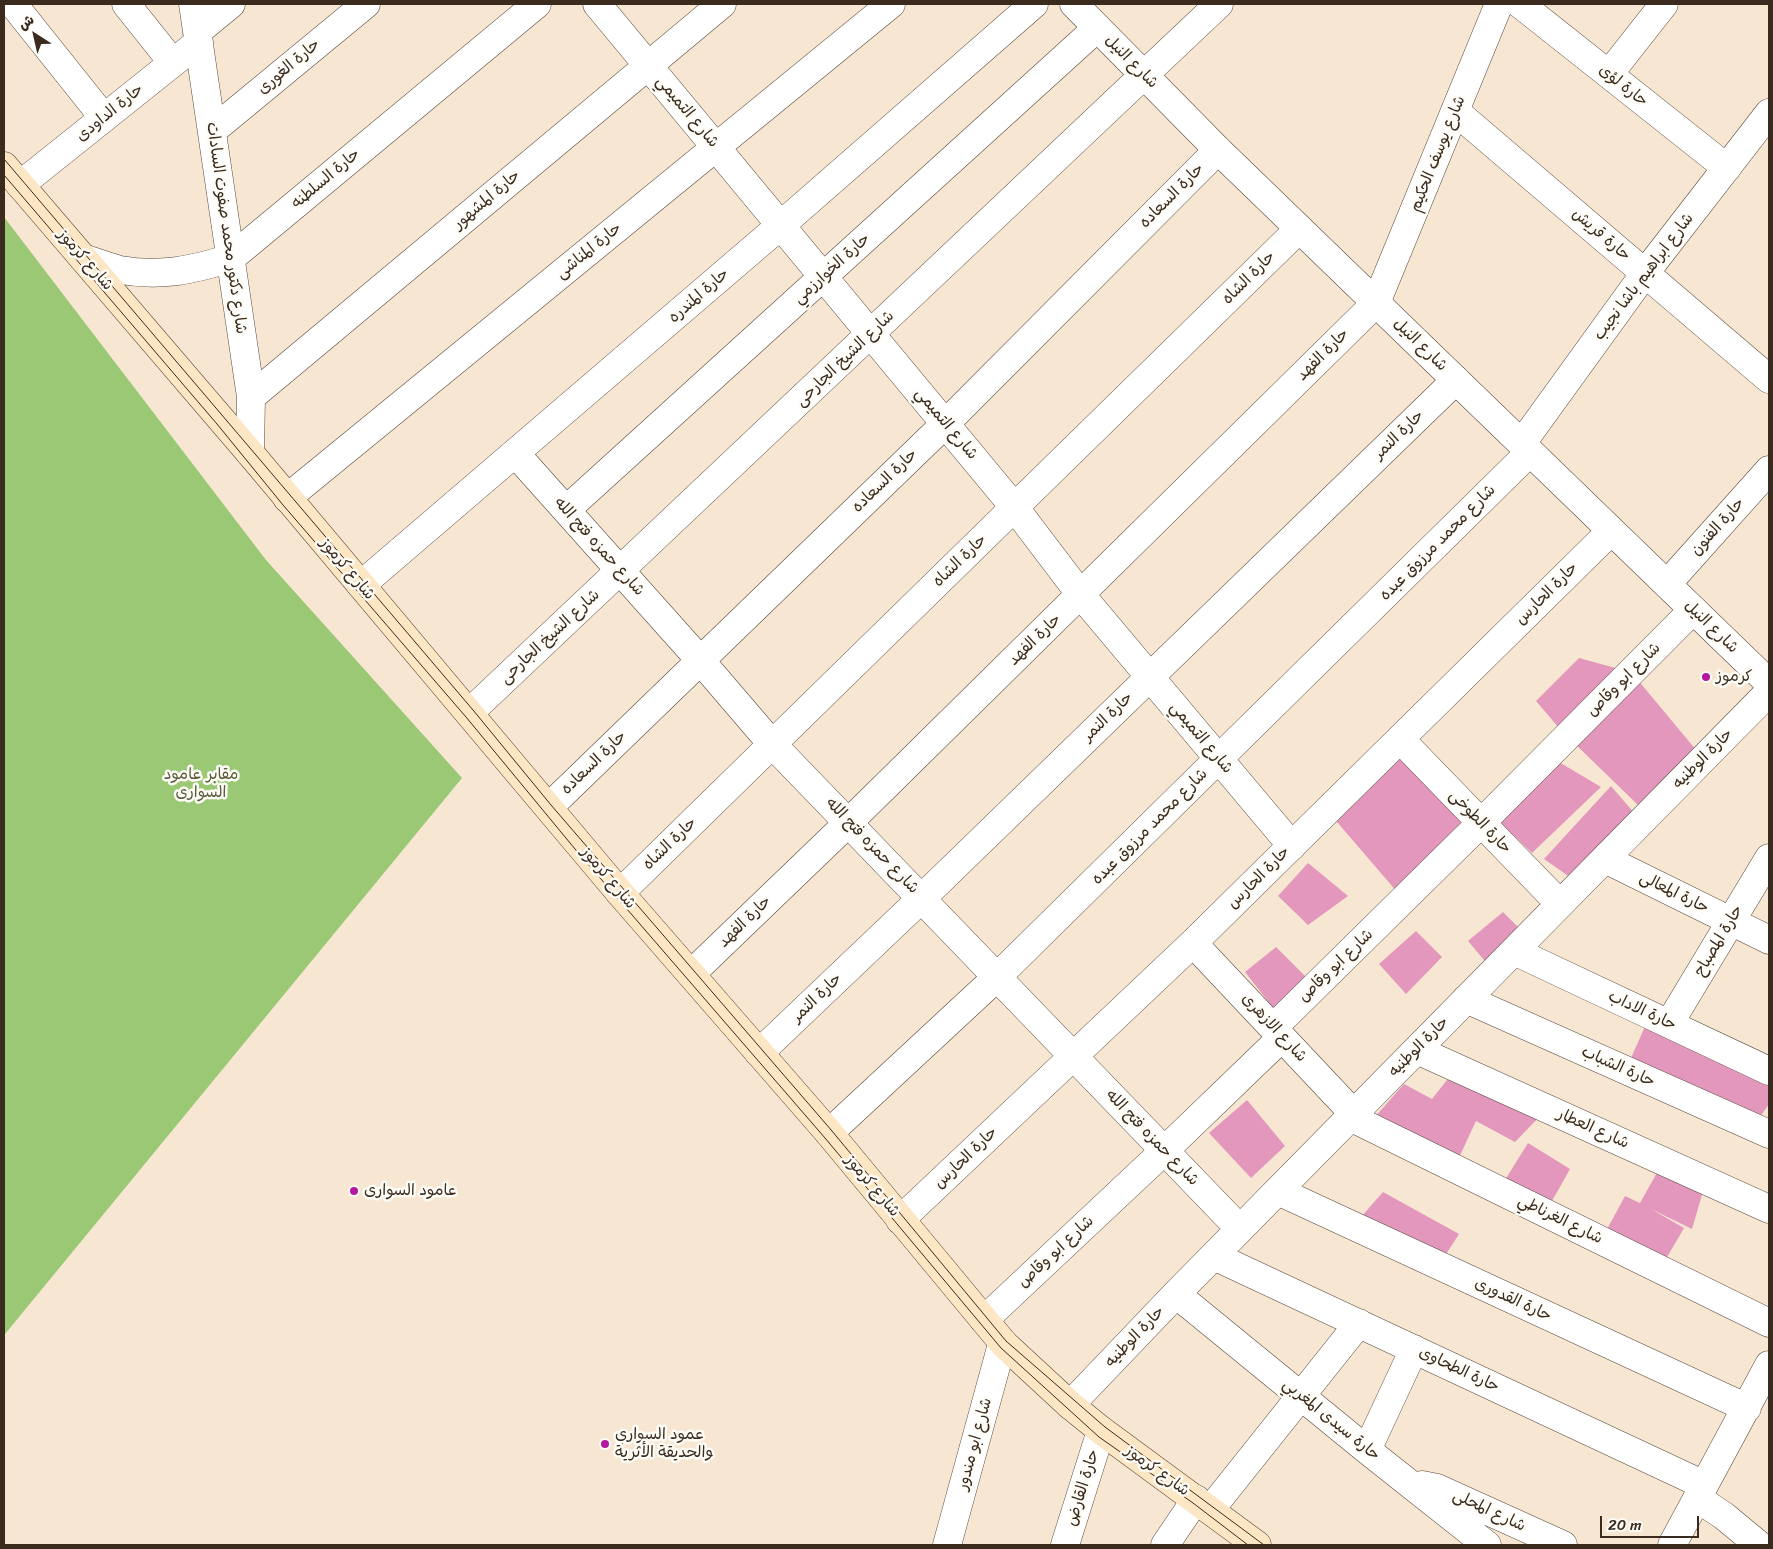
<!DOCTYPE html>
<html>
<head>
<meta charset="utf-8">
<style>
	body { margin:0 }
	#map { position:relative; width:1773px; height:1549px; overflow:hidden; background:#f7e7d2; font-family:Sriracha,"Playpen Sans Arabic",sans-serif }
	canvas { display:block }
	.frame { position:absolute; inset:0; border:5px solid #3b2a1e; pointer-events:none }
	.north { position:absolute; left:10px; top:10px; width:50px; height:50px; -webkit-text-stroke:4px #fdfcf7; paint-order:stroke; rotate:325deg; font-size:14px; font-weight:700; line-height:20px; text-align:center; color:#3b2a1e }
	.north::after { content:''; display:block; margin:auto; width:18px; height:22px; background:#3b2a1e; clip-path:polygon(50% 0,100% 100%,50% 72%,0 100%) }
	.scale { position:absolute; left:1600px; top:1516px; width:99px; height:22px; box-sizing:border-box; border:2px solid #3b2a1e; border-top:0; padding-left:6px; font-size:15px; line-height:18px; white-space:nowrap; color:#3b2a1e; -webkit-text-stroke:4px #fdfcf7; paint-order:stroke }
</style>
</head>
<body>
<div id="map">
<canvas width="1773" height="1549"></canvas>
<div class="frame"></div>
<div class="north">ش</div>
<div class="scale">20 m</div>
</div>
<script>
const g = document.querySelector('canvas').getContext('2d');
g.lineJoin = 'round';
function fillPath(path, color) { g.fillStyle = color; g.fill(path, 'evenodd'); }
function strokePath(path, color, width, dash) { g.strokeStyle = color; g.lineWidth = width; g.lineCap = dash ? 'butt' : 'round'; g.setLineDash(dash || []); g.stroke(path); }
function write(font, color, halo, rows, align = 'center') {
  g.font = font + ' Sriracha,"Playpen Sans Arabic",sans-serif'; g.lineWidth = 5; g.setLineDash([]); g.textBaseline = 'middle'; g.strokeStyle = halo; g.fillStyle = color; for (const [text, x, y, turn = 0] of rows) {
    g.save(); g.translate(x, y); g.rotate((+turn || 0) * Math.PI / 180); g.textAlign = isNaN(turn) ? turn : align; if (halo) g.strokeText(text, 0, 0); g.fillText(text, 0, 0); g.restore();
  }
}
fillPath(new Path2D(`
	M4,217L266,560L462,778L5,1334L4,1356Z`), '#9ac875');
fillPath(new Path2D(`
	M1579,658L1619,669L1565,735L1536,701Z
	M1637,679L1697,751L1638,805L1571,740Z
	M1400,751L1468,822L1398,893L1331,815Z
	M1554,759L1601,787L1532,853L1496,818Z
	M1611,786L1635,814L1577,882L1544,859Z
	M1308,863L1348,896L1308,925L1278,896Z
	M1503,912L1522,931L1489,966L1468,941Z
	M1416,931L1442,957L1406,994L1379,964Z
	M1276,947L1311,982L1278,1014L1245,972Z
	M1647,1022L1769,1077V1104L1755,1124L1627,1067Z
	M1454,1071L1542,1114L1515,1142L1476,1121L1456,1164L1374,1118L1404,1084L1432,1099Z
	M1247,1100L1285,1146L1251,1178L1209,1133Z
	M1528,1143L1570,1169L1548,1208L1505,1180Z
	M1659,1169L1704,1188L1692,1229L1651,1209L1684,1228L1663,1264L1605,1233L1625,1196L1640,1203Z
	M1383,1192L1459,1234L1441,1262L1361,1217Z`), '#e397bd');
const minor = new Path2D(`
	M13,4L104,118
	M126,4L173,63
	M193,4L251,397L250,453
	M597,4L1015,508L1081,595L1292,846
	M1520,4L1727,168
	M197,32L231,4
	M1609,74L1664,4
	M1455,111L1769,379
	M212,131L366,4
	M20,185L199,42
	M83,258C95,262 108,267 120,270C162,277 192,270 231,258L537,4
	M251,397L722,4
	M1522,443L1645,273L1769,113
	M515,453L700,660L772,744L1240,1229
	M287,498L891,4
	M566,510L1097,28
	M1667,584L1769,470
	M361,585L781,225L1034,4
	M469,713L1219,4
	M1400,739L1560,904
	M549,807L945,424L1218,150
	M1605,859L1769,940
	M620,893L1299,229
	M1193,943L1354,1114
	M1514,951L1769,1071
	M691,974L848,823L1376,303L1499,4
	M1466,999L1769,1134
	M1669,1024L1769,858
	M1417,1050L1769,1209
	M759,1053L922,898L1456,380
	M1350,1117L1769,1323
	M829,1133L997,977L1530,452
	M1278,1191L1747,1408
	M900,1220L1193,943L1611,531
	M1214,1256L1704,1485
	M1176,1294L1367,1450L1487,1545
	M984,1320L1164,1151L1275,1044C1281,1036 1275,1027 1282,1019L1481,823L1693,610
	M1070,1405L1176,1294L1769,692
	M1367,1450L1414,1349
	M1422,1485L1437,1488L1563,1545
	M1697,1498L1724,1516L1759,1545
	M1210,1510L1359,1323
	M947,1545L1001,1348L1004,1344
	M1065,1545L1099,1437L1102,1431
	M1165,1545L1196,1499
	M1672,1545L1769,1365`);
const tertiary = new Path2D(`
	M1074,4L1218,150L1769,683`);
const secondary = new Path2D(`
	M4,166L250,453L620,893L829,1133L1004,1344L1070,1405L1102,1431L1257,1545`);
strokePath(minor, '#574639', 29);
strokePath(tertiary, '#574639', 29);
strokePath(secondary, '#574639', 29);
strokePath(minor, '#fff', 28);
strokePath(tertiary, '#fff', 28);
strokePath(secondary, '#fce6c4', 28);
strokePath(new Path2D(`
	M4,159L473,710L551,805L832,1131L1006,1341L1105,1427L1264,1545
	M4,175L217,424L283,505L466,717L575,849L825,1138L1001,1348L1099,1437L1193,1503L1248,1545`), '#3b2a1e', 1);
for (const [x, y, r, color] of [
	[1706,677,5,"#b5179e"],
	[354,1191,5,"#b5179e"],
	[605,1444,5,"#b5179e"]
]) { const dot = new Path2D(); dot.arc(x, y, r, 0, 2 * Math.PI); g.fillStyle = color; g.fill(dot); strokePath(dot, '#fdfcf7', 2); }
write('16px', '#3b2a1e', '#fdfcf7', [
	["شارع النيل",1131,62,45],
	["حارة الغورى",289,67,-40],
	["حارة لؤى",1623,86,38],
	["شارع التميمي",687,112,50],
	["حارة الداودى",110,113,-39],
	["شارع يوسف الحكيم",1438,154,-68],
	["حارة السلطنه",326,179,-40],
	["حارة السعاده",1172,196,-45],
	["حارة المشهور",487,200,-40],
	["شارع دكتور محمد صفوت السادات",226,228,82],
	["حارة قريش",1601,235,41],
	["حارة المناشى",589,251,-39],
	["شارع كرموز",85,260,49],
	["حارة الخوارزمي",832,269,-42],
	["شارع ابراهيم باشا نجيب",1644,277,-53],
	["حارة الشاه",1249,278,-45],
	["حارة المندره",699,296,-41],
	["شارع النيل",1420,345,44],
	["حارة الفهد",1323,355,-45],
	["شارع الشيخ الجارحى",845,359,-44],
	["شارع التميمي",946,424,50],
	["حارة النمر",1399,435,-44],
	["حارة السعاده",885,481,-44],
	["حارة الفنون",1718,527,-48],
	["شارع محمد مرزوق عبده",1438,543,-45],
	["شارع حمزه فتح الله",599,547,48],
	["حارة الشاه",960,561,-44],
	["شارع كرموز",347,569,50],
	["حارة الحارس",1547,594,-45],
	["شارع النيل",1711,627,44],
	["شارع الشيخ الجارحى",550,637,-43],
	["حارة الفهد",1035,640,-44],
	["شارع ابو وقاص",1624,680,-45],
	["حارة النمر",1108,717,-44],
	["شارع التميمي",1201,738,50],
	["حارة الوطنيه",1703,759,-45],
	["حارة السعاده",594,763,-44],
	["حارة الطوخى",1480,822,46],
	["شارع محمد مرزوق عبده",1150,827,-45],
	["حارة الشاه",670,844,-44],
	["شارع حمزه فتح الله",872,846,46],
	["شارع كرموز",608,878,50],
	["حارة الحارس",1259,878,-45],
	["حارة المعالى",1674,893,26],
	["حارة الفهد",745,922,-44],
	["حارة المصباح",1719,941,-59],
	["شارع ابو وقاص",1336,966,-44],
	["حارة النمر",817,998,-44],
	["حارة الاداب",1642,1011,25],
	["شارع الازهرى",1274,1028,47],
	["حارة الوطنيه",1419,1047,-45],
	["حارة الشباب",1618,1067,24],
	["شارع العطار",1593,1129,24],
	["شارع حمزه فتح الله",1152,1138,46],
	["حارة الحارس",966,1158,-44],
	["شارع كرموز",872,1186,50],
	["شارع الغرناطي",1560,1220,26],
	["شارع ابو وقاص",1056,1252,-43],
	["حارة القدورى",1513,1300,25],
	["حارة الوطنيه",1135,1337,-46],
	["حارة الطحاوى",1459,1370,25],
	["حارة سيدى المغربي",1331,1420,39],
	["شارع ابو مندور",975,1444,-75],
	["شارع كرموز",1157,1471,36],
	["حارة القارض",1083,1488,-73],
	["شارع المحلى",1489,1511,25]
]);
write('16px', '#3b2a1e', '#fdfcf7', [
	["كرموز",1716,677],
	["عامود السوارى",364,1191],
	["عمود السواري",615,1435],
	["والحديقة الأثرية",615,1453]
], 'left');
write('16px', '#585938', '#fdfcf7', [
	["مقابر عامود",201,775],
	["السوارى",201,793]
]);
</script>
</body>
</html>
